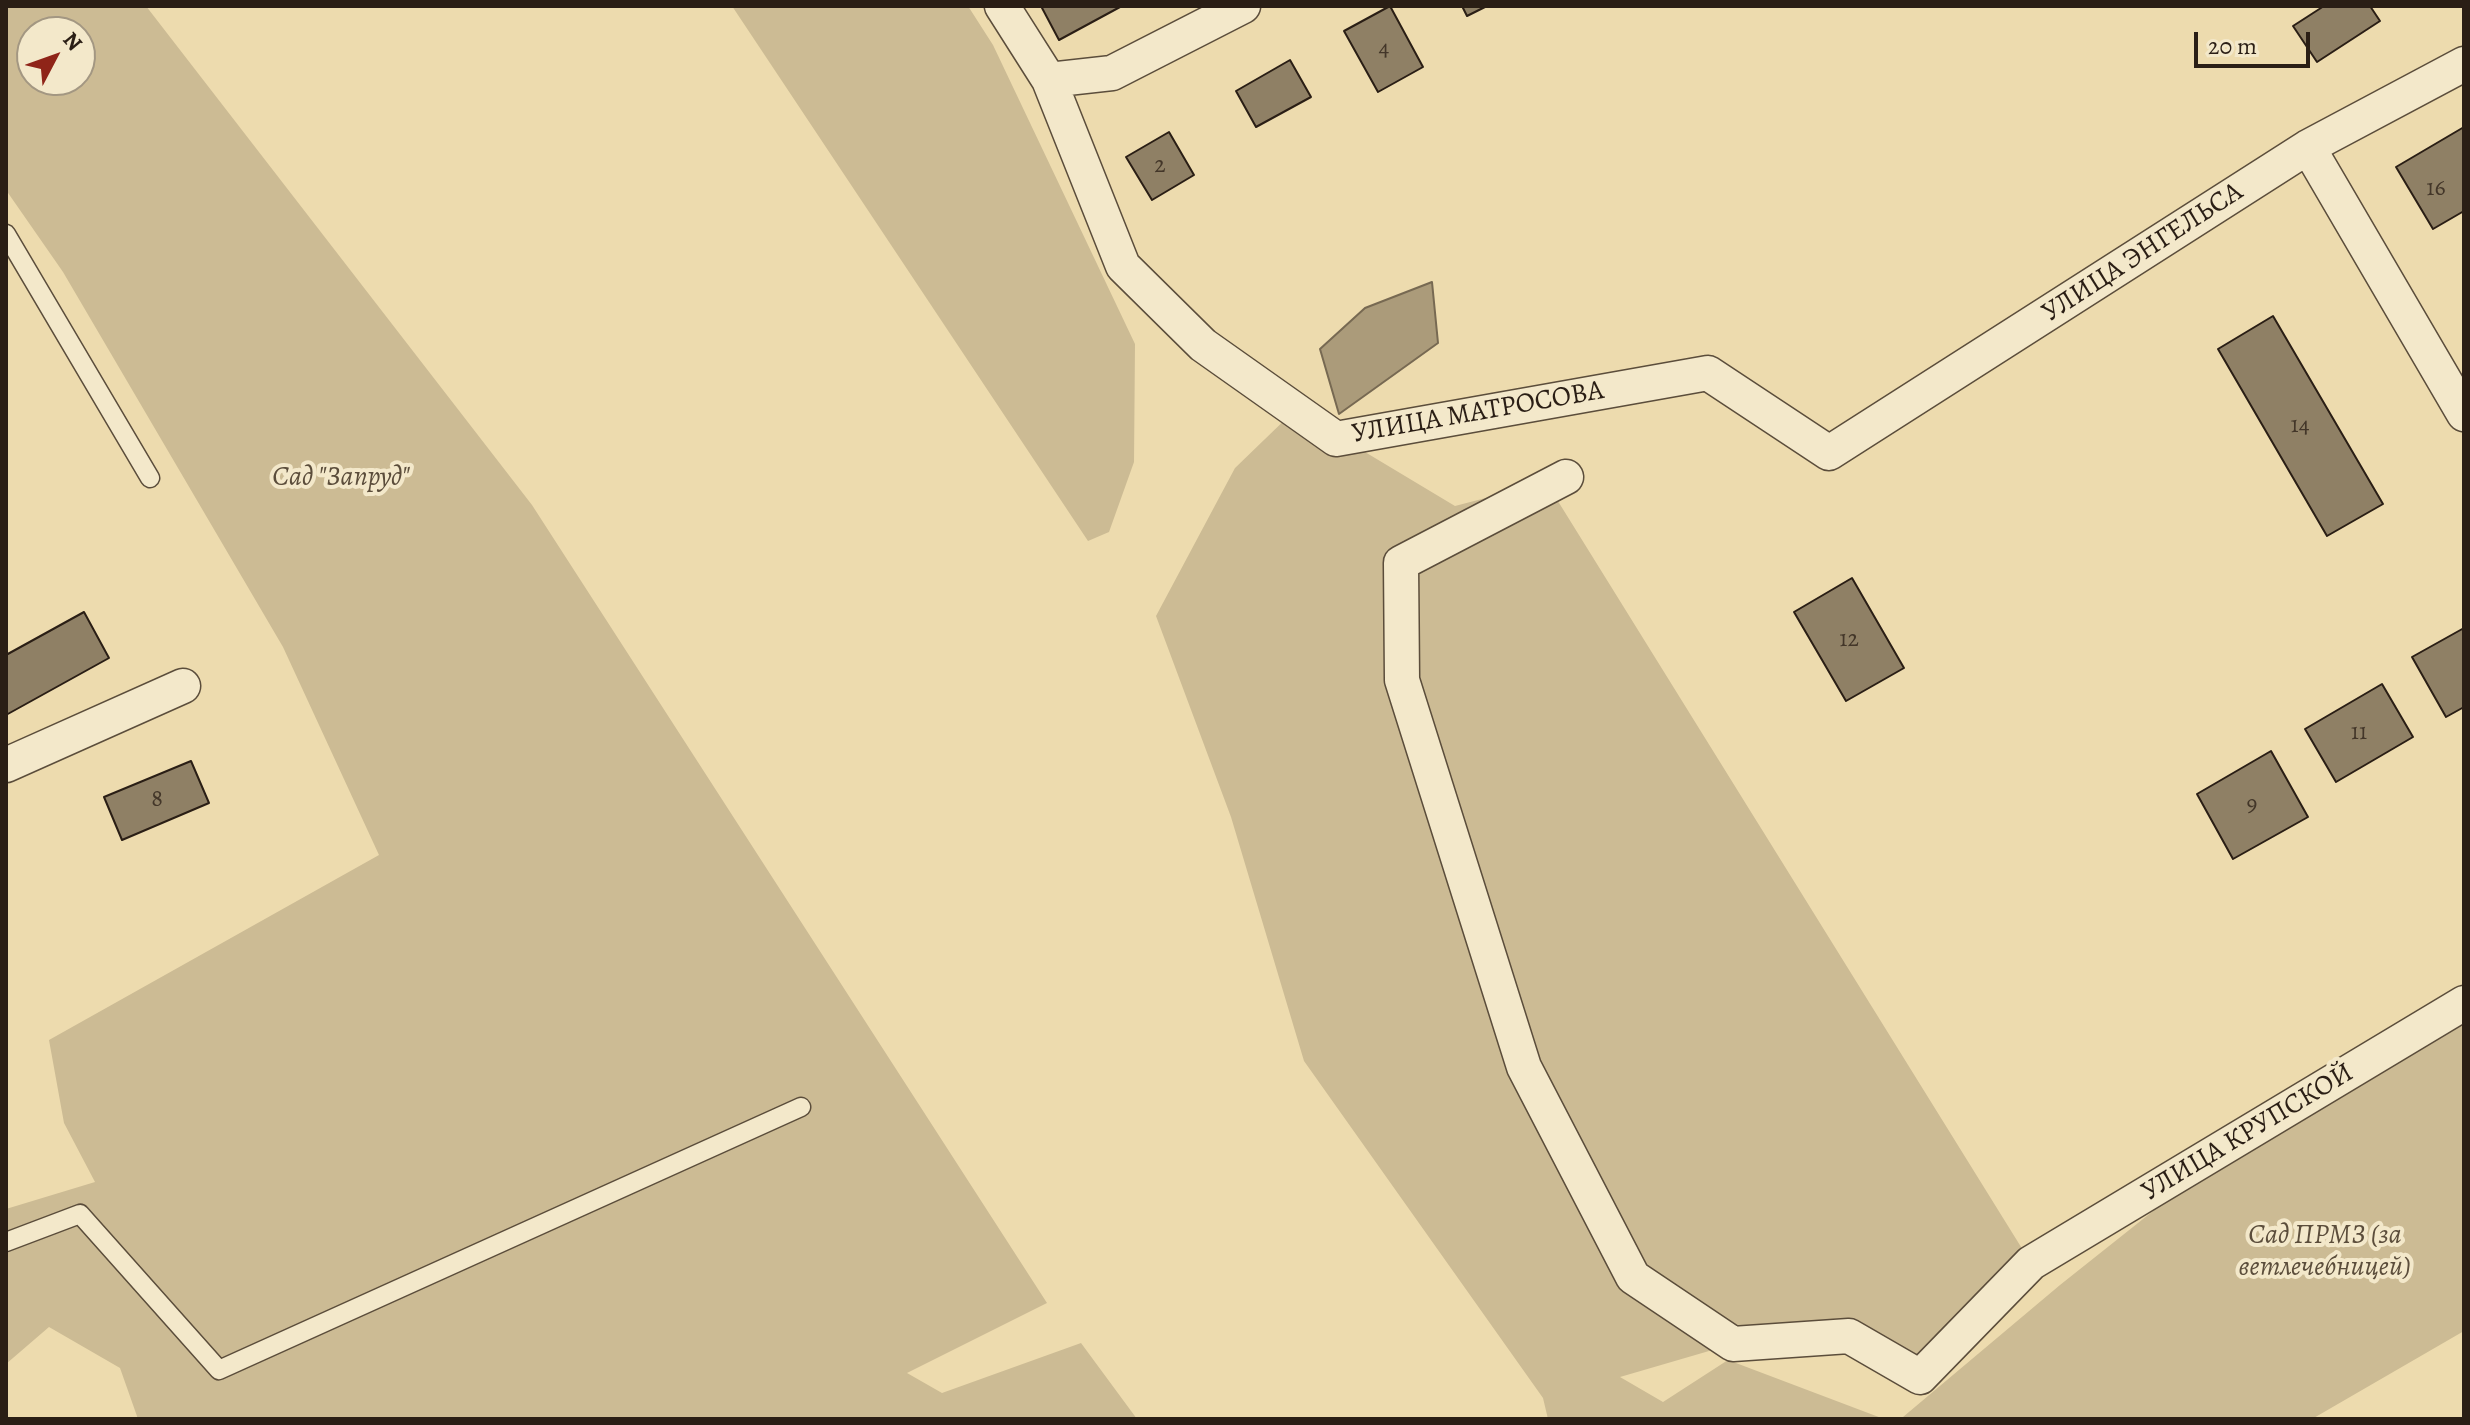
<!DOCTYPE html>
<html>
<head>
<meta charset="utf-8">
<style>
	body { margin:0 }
	#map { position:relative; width:2470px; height:1425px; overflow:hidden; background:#eddbae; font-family:Alegreya,serif }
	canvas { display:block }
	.frame { position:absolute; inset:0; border:8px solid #2a1e15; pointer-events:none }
	.north { position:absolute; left:16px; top:16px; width:80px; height:80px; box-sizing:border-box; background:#f3e8ca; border:2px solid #a39782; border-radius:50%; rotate:49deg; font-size:22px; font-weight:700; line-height:32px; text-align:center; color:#2a1e15 }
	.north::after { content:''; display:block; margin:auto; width:28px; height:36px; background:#8f2418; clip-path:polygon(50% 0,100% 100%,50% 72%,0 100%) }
	.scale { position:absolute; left:2194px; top:32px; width:116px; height:36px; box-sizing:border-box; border:4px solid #2a1e15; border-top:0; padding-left:10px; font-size:24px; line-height:28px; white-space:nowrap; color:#2a1e15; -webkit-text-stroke:6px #f3e8ca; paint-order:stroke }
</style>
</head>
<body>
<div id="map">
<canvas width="2470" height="1425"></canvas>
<div class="frame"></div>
<div class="north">N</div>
<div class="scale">20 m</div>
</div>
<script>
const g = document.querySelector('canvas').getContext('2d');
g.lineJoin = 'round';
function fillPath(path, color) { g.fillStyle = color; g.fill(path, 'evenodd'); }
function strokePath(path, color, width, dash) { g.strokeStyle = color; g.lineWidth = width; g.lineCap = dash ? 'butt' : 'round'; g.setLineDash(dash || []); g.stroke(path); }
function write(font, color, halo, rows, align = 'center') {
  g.font = font + ' Alegreya,serif'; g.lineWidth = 8; g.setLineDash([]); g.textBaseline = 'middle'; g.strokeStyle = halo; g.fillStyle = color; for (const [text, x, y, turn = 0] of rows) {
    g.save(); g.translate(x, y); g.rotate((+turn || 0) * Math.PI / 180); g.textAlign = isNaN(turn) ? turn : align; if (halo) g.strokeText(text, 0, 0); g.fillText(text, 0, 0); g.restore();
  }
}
fillPath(new Path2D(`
	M6,6H146L532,505L1047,1303L907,1373L942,1393L1081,1343L1137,1419H138L120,1368L49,1327L6,1364V1209L95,1182L64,1123L49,1040L379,855L283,647L63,272L6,190ZM32,32H80V80H32Z
	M732,6H968L993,45L1135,344L1134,462L1109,532L1088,541Z
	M1295,410L1455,506L1566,477L1556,498L2031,1263L1920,1377L1849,1336L1733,1344L1620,1377L1663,1402L1728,1360L1884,1419H1548L1543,1398L1304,1061L1231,817L1156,616L1235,468Z
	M2464,1003V1331L2312,1419L1903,1417L2060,1285L2260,1126Z`), '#ccbb94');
const water = new Path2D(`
	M1432,282L1438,343L1339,414L1320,349L1365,308Z`);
fillPath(water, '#ab9b7a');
strokePath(water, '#776952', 2);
const building = new Path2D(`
	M1041,6H1119L1120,7L1059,40Z
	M1390,6L1423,67L1378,92L1344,31Z
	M1462,6H1487L1467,16Z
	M2324,6H2370L2380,21L2317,62L2293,26Z
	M1290,60L1311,97L1256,127L1236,91Z
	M2464,127V211L2433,229L2396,167Z
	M1169,132L1194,175L1152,200L1126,157Z
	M2273,316L2383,504L2327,536L2218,349Z
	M1852,578L1904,668L1846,701L1794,612Z
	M84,612L109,658L6,715V655Z
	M2464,628V707L2446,717L2412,657Z
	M2382,684L2413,737L2336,782L2305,729Z
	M2271,751L2308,817L2233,859L2197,794Z
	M191,761L209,803L122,840L104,797Z`);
fillPath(building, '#8f8065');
strokePath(building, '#2a1e15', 2);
const service = new Path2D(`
	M6,234L150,478
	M6,1242L80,1214L219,1370L801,1107`);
const minor = new Path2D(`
	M1002,6L1049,80L1112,73L1243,6
	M1049,80L1123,266L1203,345L1336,439L1708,373L1829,453L2308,147L2464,64
	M2308,147L2464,414
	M1566,477L1401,563L1402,680L1524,1067L1633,1277L1733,1344L1849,1336L1920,1377L2031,1263L2464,1003
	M6,765L183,686`);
strokePath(service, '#5b4d3b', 21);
strokePath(minor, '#5b4d3b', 37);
strokePath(service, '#f3e8ca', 18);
strokePath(minor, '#f3e8ca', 34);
write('24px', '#433629', null, [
	["4",1384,49],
	["2",1160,166],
	["16",2436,189],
	["14",2300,426],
	["12",1849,640],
	["11",2359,733],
	["8",157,800],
	["9",2252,805]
]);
write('28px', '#2a1e15', '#f3e8ca', [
	["УЛИЦА ЭНГЕЛЬСА",2143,253,-33],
	["УЛИЦА МАТРОСОВА",1478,413,-10],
	["УЛИЦА КРУПСКОЙ",2248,1133,-31]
]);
write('italic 28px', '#5b4d3b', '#f3e8ca', [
	["Сад \"Запруд\"",341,478],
	["Сад ПРМЗ (за",2325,1236],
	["ветлечебницей)",2325,1268]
]);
</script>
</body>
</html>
